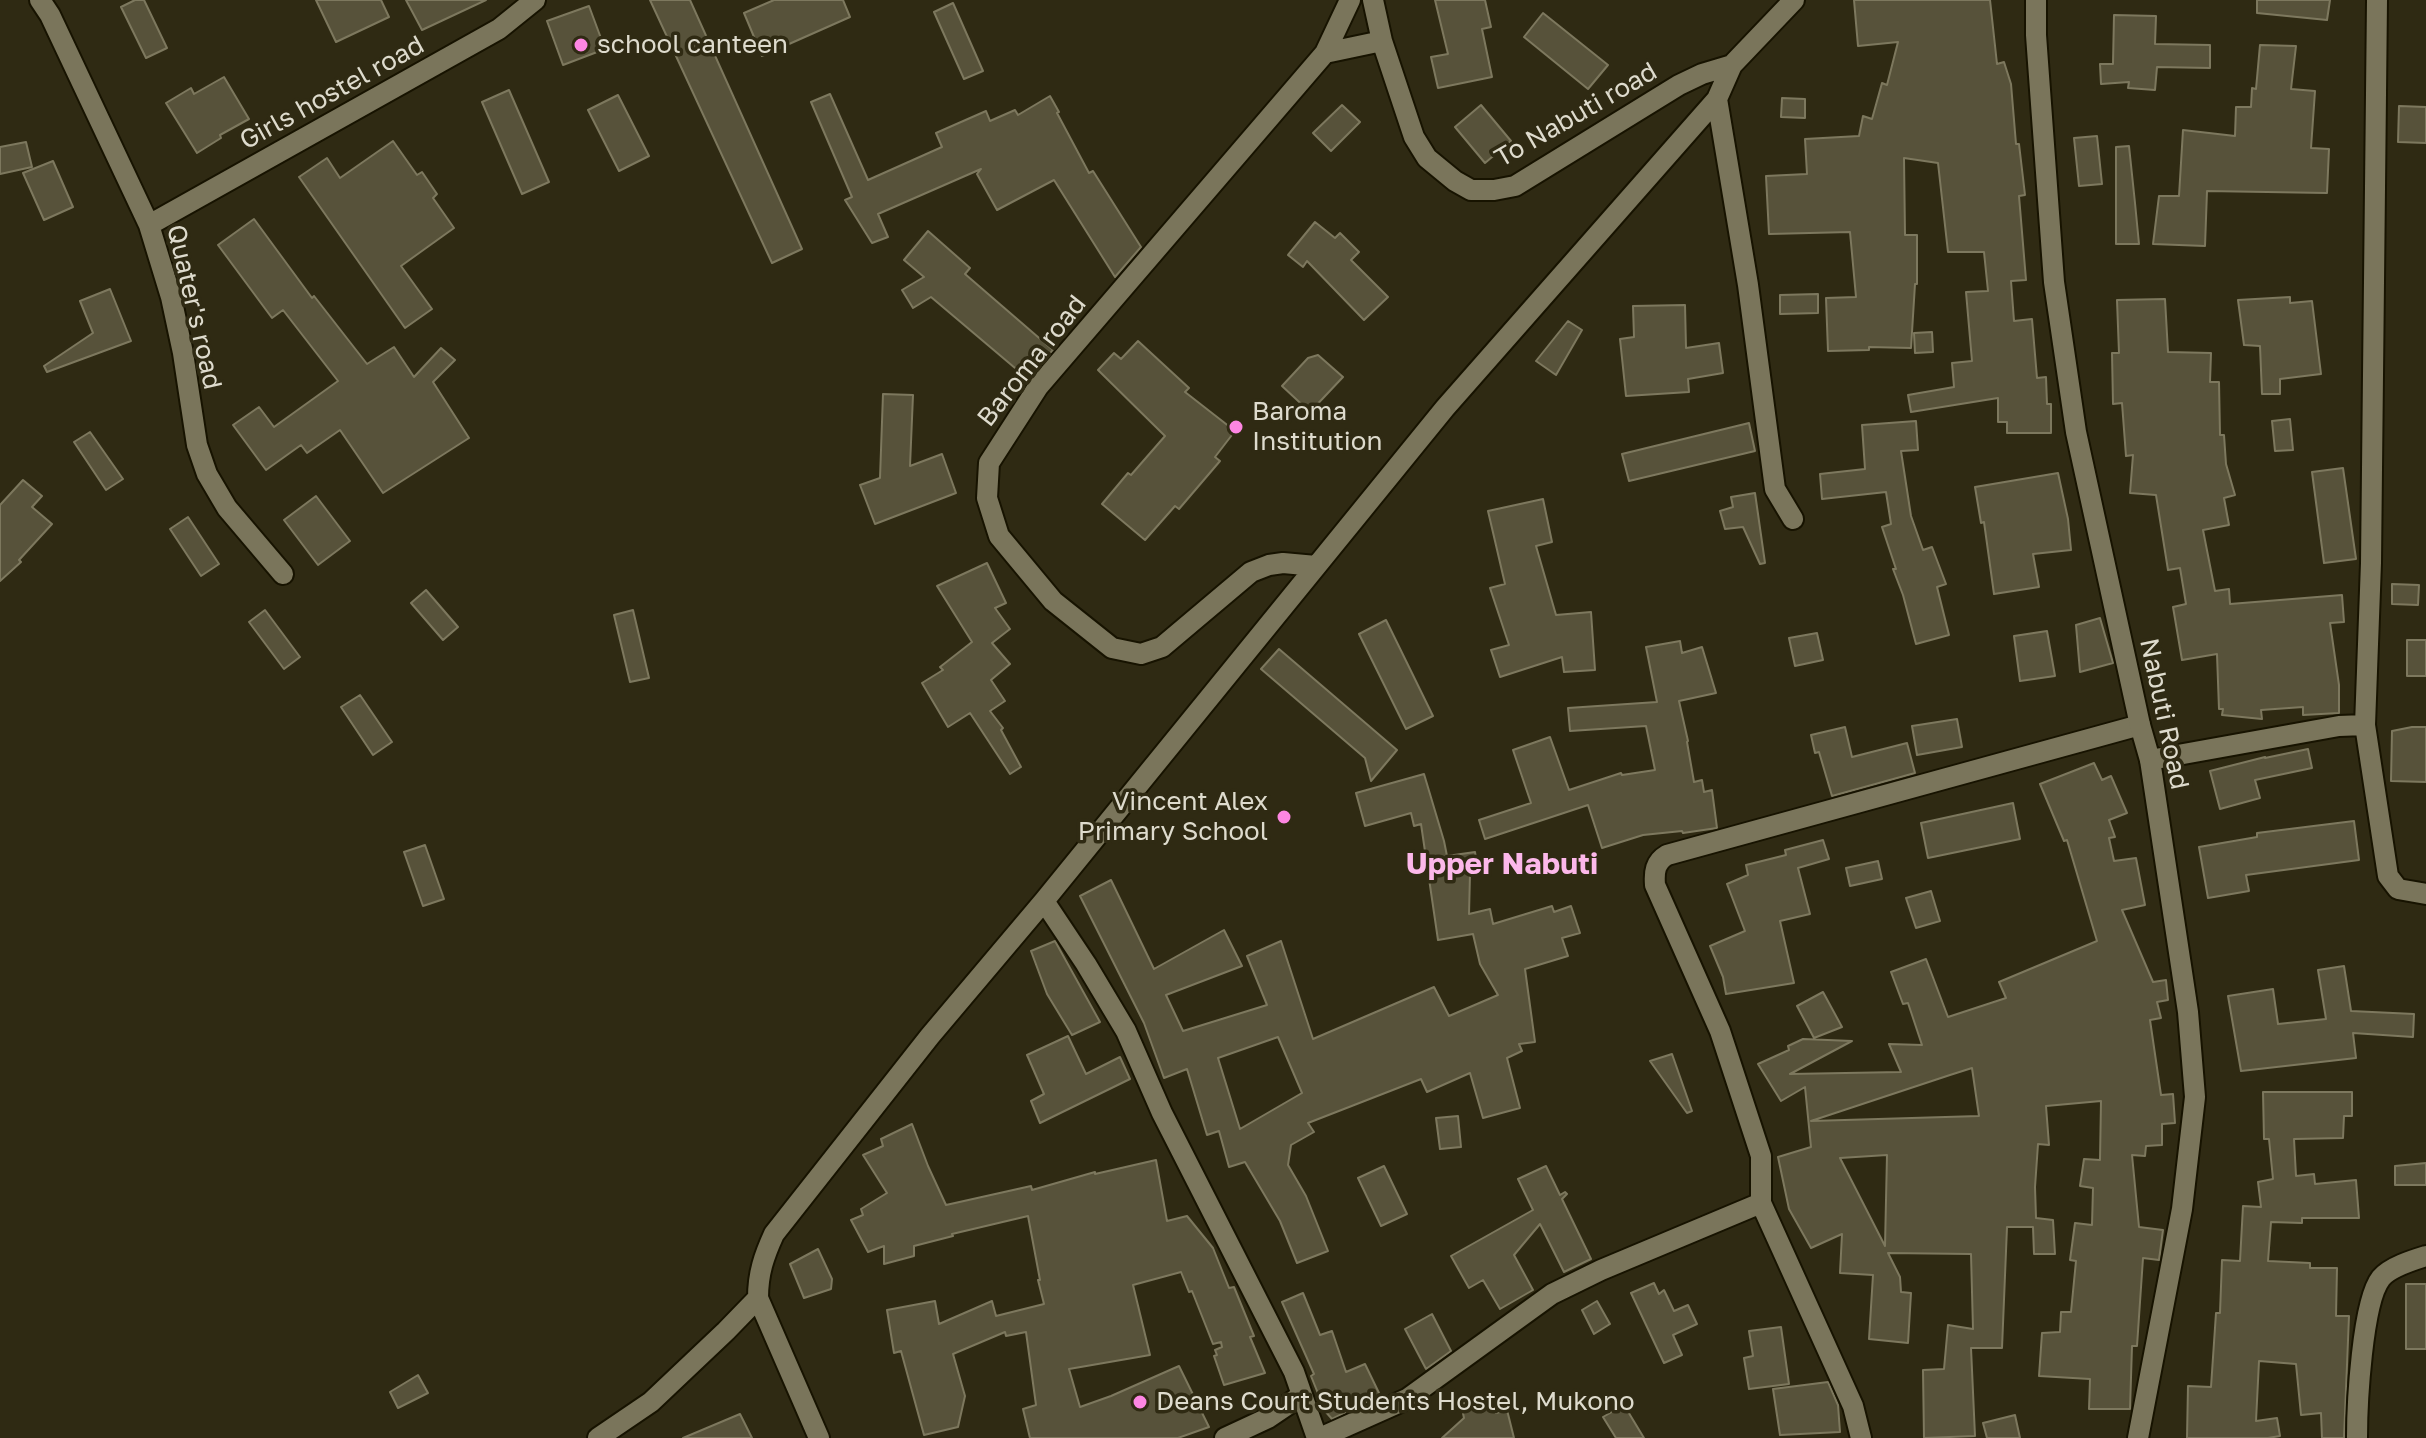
<!DOCTYPE html>
<html>
<head>
<meta charset="utf-8">
<style>
	body { margin:0 }
	canvas { display:block; background:#2f2a13 }
</style>
</head>
<body>
<canvas width="2426" height="1438"></canvas>
<script>
const g = document.querySelector('canvas').getContext('2d');
g.lineJoin = 'round';
function fillPath(path, color) { g.fillStyle = color; g.fill(path, 'evenodd'); }
function strokePath(path, color, width, dash) { g.strokeStyle = color; g.lineWidth = width; g.lineCap = dash ? 'butt' : 'round'; g.setLineDash(dash || []); g.stroke(path); }
function write(font, color, halo, rows, align = 'center') {
  g.font = font + ' "Golos Text",sans-serif'; g.lineWidth = 7; g.setLineDash([]); g.textBaseline = 'middle'; g.strokeStyle = halo; g.fillStyle = color; for (const [text, x, y, turn = 0] of rows) {
    g.save(); g.translate(x, y); g.rotate((+turn || 0) * Math.PI / 180); g.textAlign = isNaN(turn) ? turn : align; if (halo) g.strokeText(text, 0, 0); g.fillText(text, 0, 0); g.restore();
  }
}
const building = new Path2D(`
	M135,0H144L167,48L146,58L121,7Z
	M316,0H381L389,17L336,42Z
	M406,0H486L422,30Z
	M650,0H690L802,249L772,263Z
	M774,0H843L850,17L762,56L744,13Z
	M1435,0H1485L1491,27L1482,29L1492,77L1438,88L1431,57L1448,54Z
	M1854,0H1990L1997,64L2004,62L2011,84L2016,144H2019L2025,195L2019,196L2026,280L2011,281L2014,321L2032,319L2037,378L2046,377L2047,404H2051V433H2007V422H1998V398L1911,412L1908,395L1954,387L1952,363L1972,361L1966,292L1988,291L1984,252H1948L1938,163L1904,158L1905,235H1917V284H1915L1911,348L1869,347V350L1828,351L1826,298L1856,297L1850,232L1769,234L1766,176L1807,174L1805,139L1859,136L1863,116L1872,119L1882,83L1887,85L1898,42L1858,46Z
	M2257,0H2330L2327,20L2257,13Z
	M953,3L983,71L964,79L934,12Z
	M589,6L605,49L563,65L547,21Z
	M1543,13L1608,65L1588,89L1524,37Z
	M2114,15L2156,16L2155,44L2210,45V68L2157,67L2155,90L2128,88L2129,82L2101,84L2100,64H2113Z
	M2260,45L2296,46L2291,89L2315,91L2311,148L2329,149L2327,193L2207,191L2205,246L2153,244L2159,196H2179L2183,130L2235,136L2236,107H2251L2252,88L2256,89Z
	M224,77L249,119L220,135L221,138L197,153L166,103L191,88L194,94Z
	M509,90L549,182L522,194L482,102Z
	M830,94L868,180L942,147L936,133L986,111L990,121L1015,110L1018,115L1050,96L1059,112L1057,113L1089,173L1093,171L1141,247L1115,277L1054,180L997,210L977,174L981,169L878,214L888,237L872,243L845,200L852,197L811,102Z
	M618,95L649,156L619,171L588,110Z
	M1782,98L1805,99V118L1781,117Z
	M1342,105L1360,122L1331,151L1313,133Z
	M1481,105L1511,141L1485,163L1455,127Z
	M2399,106L2426,107V143L2398,142Z
	M2097,136L2102,184L2079,186L2074,138Z
	M393,141L417,175L422,172L437,194L433,198L454,228L401,266L432,309L405,328L299,177L327,158L340,178Z
	M26,142L32,167L0,174V147Z
	M2129,146L2135,203L2139,244H2116V147Z
	M53,161L73,207L44,220L23,173Z
	M254,219L312,298L314,296L367,364L394,347L414,377L441,348L455,360L433,382L469,438L383,493L340,430L307,453L301,445L266,470L233,425L259,407L274,427L338,381L283,310L272,318L218,245Z
	M1315,222L1335,238L1340,233L1359,252L1351,260L1388,297L1364,320L1307,261L1303,267L1288,255Z
	M928,231L970,268L965,274L1053,350L1028,379L931,297L913,308L902,290L924,277L904,260Z
	M110,289L131,341L47,372L44,366L93,333L80,301Z
	M1818,294V313L1780,314V295Z
	M2290,297V303L2312,301L2321,374L2280,379V394H2262L2260,346L2244,345L2238,300Z
	M2165,299L2168,352L2211,353L2210,382H2219L2220,435H2224L2226,464L2235,495L2224,498L2229,525L2203,530L2215,591L2229,589L2230,604L2342,595L2344,622L2330,623L2339,685V713L2303,715V707L2261,710L2262,719L2222,715L2223,709H2219L2217,654L2182,660L2173,607L2186,604L2180,568L2168,570L2156,495L2130,493L2133,455L2126,456L2122,403L2113,404L2112,353H2119L2117,300Z
	M1685,305L1686,348L1719,343L1723,373L1688,379L1689,392L1626,396L1620,339L1634,337L1633,306Z
	M1568,321L1582,330L1556,375L1536,361Z
	M1932,332L1933,352L1915,353L1914,333Z
	M1138,341L1189,388L1185,392L1235,431L1215,457L1220,461L1179,509L1175,506L1145,540L1102,504L1128,473L1131,475L1165,436L1098,370L1114,353L1121,359Z
	M1318,355L1343,377L1310,412L1282,386L1308,358Z
	M883,394L913,395L910,466L942,454L956,493L875,524L860,485L880,478Z
	M2290,419L2293,450L2275,451L2272,421Z
	M1916,421L1918,450L1901,451L1911,516L1923,550L1932,547L1946,584L1937,587L1949,635L1916,644L1903,595L1893,569H1896L1882,527L1891,524L1886,492L1822,499L1820,474L1865,469L1862,425Z
	M1749,423L1755,451L1629,481L1622,454Z
	M90,432L123,479L106,490L74,442Z
	M2343,468L2356,559L2324,563L2312,472Z
	M2058,473L2068,519L2071,550L2033,554L2039,587L1994,594L1984,522L1981,523L1975,487Z
	M23,480L42,496L32,507L52,524L19,560L21,562L0,581V505Z
	M1755,493L1765,563L1760,564L1743,527L1725,529L1720,511L1733,507L1731,497Z
	M316,496L350,541L318,565L284,520Z
	M1543,499L1552,542L1536,546L1556,615L1591,612L1595,670L1564,672L1562,657L1500,677L1491,650L1509,645L1490,588L1505,584L1488,511Z
	M188,517L219,564L201,576L170,529Z
	M987,563L1006,603L995,608L1010,629L992,643L1010,664L991,680L1005,701L990,711L1003,728L1001,730L1021,767L1010,774L970,713L948,727L922,683L943,670L940,667L972,642L937,586Z
	M2392,584L2419,585L2418,605L2392,604Z
	M426,590L458,627L443,640L411,603Z
	M265,610L300,657L284,669L249,622Z
	M633,610L649,678L630,682L614,615Z
	M2100,618L2113,663L2080,672L2076,625Z
	M1386,620L1433,716L1406,729L1359,634Z
	M2047,631L2055,676L2020,681L2014,636Z
	M1817,633L1823,660L1795,666L1789,638Z
	M2407,640H2426V676H2407Z
	M1680,641L1682,653L1702,647L1716,693L1679,701L1688,741L1687,742L1694,782L1702,780L1704,792L1712,790L1717,828L1683,833L1682,831L1643,835L1602,848L1588,805L1485,839L1479,820L1531,803L1513,750L1550,737L1569,790L1621,773L1622,775L1655,770L1646,726L1570,731L1568,708L1657,702L1646,647Z
	M1279,649L1397,750L1371,781L1365,758L1261,669Z
	M360,695L392,742L373,755L341,707Z
	M1957,719L1962,747L1917,755L1912,726Z
	M1845,727L1852,757L1907,743L1915,773L1832,796L1819,752L1815,753L1811,735Z
	M2412,727H2426V782L2391,781L2392,731Z
	M2308,749L2312,768L2255,780L2260,798L2220,809L2210,771L2265,757V758Z
	M2094,763L2102,780L2111,776L2127,813L2109,820L2115,837L2109,838L2114,861L2136,858L2145,905L2122,910L2153,982L2166,980L2168,1000L2157,1002L2161,1018L2150,1020L2161,1095L2173,1094L2175,1123L2162,1124V1145L2146,1146L2145,1156L2132,1155L2139,1227L2163,1230L2159,1260L2143,1258L2137,1346H2132L2130,1409H2089L2090,1379L2039,1376L2042,1333L2060,1332L2061,1312H2071L2076,1261L2070,1260L2075,1223L2092,1225L2093,1188L2080,1186L2084,1159L2100,1160L2101,1101L2046,1106L2049,1145L2038,1144L2035,1187L2036,1218L2053,1220L2055,1254H2034L2033,1227H2007L2002,1348H1971L1975,1436L1924,1438L1923,1370L1944,1369L1948,1325L1973,1329L1971,1254L1888,1253L1900,1277L1901,1292L1911,1293L1908,1343L1869,1339L1873,1275L1840,1273L1842,1234L1811,1248L1789,1209L1778,1157L1811,1147L1805,1087L1781,1101L1758,1064L1789,1050L1788,1046L1803,1039L1852,1041L1790,1074L1901,1072L1889,1044L1922,1045L1908,1003L1903,1004L1891,972L1926,959L1948,1017L2006,998L1999,982L2097,941L2067,840L2064,841L2040,784ZM1972,1068L1979,1116L1811,1121L1950,1075ZM1887,1155L1885,1246L1840,1158Z
	M1424,774L1444,841L1447,856L1475,852L1478,873L1470,874L1469,914L1490,909L1493,924L1552,906L1554,912L1571,906L1580,933L1562,938L1568,956L1525,969L1535,1042L1519,1044L1522,1051L1507,1058L1520,1108L1483,1118L1470,1073L1427,1092L1421,1079L1308,1123L1314,1132L1291,1145L1288,1165L1306,1196L1328,1251L1297,1263L1280,1221L1245,1162L1229,1167L1219,1131L1207,1135L1187,1069L1164,1078L1144,1023L1080,896L1111,880L1154,969L1224,930L1242,966L1166,995L1183,1031L1267,1005L1247,956L1281,941L1313,1039L1434,987L1449,1016L1498,995L1480,964L1473,934L1438,940L1421,824L1414,826L1411,813L1365,826L1356,793ZM1278,1037L1302,1093L1240,1129L1218,1058Z
	M2013,803L2020,839L1928,858L1921,823Z
	M2354,821L2359,860L2246,875L2249,891L2208,898L2199,847L2257,837V833Z
	M1823,840L1829,859L1798,868L1810,914L1780,921L1794,983L1726,994L1723,977L1710,946L1745,931L1727,884L1748,875L1746,865L1786,855L1785,850Z
	M425,845L444,899L423,906L404,852Z
	M1878,861L1882,879L1850,886L1846,868Z
	M1931,891L1940,921L1916,928L1906,898Z
	M1055,941L1100,1022L1072,1035L1047,994L1031,951Z
	M2344,966L2351,1011L2414,1014L2413,1037L2353,1033L2356,1058L2241,1071L2228,996L2273,989L2278,1024L2326,1019L2318,970Z
	M1823,992L1842,1027L1814,1038L1797,1006Z
	M1068,1036L1086,1074L1120,1057L1130,1079L1040,1123L1031,1101L1044,1094L1027,1055Z
	M1672,1054L1692,1111L1687,1113L1650,1061Z
	M2263,1092H2352V1116H2344L2343,1138L2294,1139L2296,1176L2314,1174L2315,1184L2356,1180L2359,1218H2302V1223L2271,1222L2268,1261L2310,1263V1268H2337L2336,1316H2349L2344,1438H2322L2321,1413L2301,1415L2296,1364L2259,1361L2256,1421L2277,1418L2280,1436L2268,1438H2187L2188,1386L2211,1387L2216,1313H2220L2222,1260L2240,1261L2243,1206L2261,1207L2258,1182L2273,1179L2269,1139H2264Z
	M1458,1116L1461,1147L1440,1149L1436,1118Z
	M912,1124L928,1166L946,1205L1031,1186L1032,1190L1095,1172V1174L1156,1160L1167,1221L1187,1216L1213,1248L1229,1288L1234,1287L1254,1336L1250,1337L1265,1373L1224,1385L1214,1356L1217,1355L1215,1350L1222,1347L1221,1342L1213,1344L1192,1291L1189,1292L1181,1272L1133,1285L1150,1355L1069,1369L1080,1407L1111,1396L1179,1366L1209,1427L1178,1438H1030L1023,1409L1036,1405L1026,1332L1006,1336L1005,1332L953,1354L965,1396L958,1427L924,1435L901,1351L894,1353L887,1310L935,1301L939,1324L992,1301L996,1316L1044,1304L1038,1280H1040L1028,1216L952,1234L953,1236L914,1246V1256L884,1264V1246L868,1252L851,1220L863,1215L861,1209L887,1193L863,1155L883,1146L881,1139Z
	M2426,1163V1185H2395V1166Z
	M1384,1166L1407,1214L1381,1226L1358,1178Z
	M1546,1166L1560,1195L1565,1192L1567,1194L1562,1199L1591,1259L1564,1272L1540,1224L1514,1255L1533,1290L1500,1309L1483,1280L1469,1288L1451,1256L1533,1210L1518,1179Z
	M818,1249L832,1279L831,1289L804,1298L790,1264Z
	M1654,1283L1659,1294L1664,1290L1674,1311L1688,1305L1697,1324L1673,1335L1682,1355L1664,1363L1631,1293Z
	M2406,1284H2426V1349H2406Z
	M1303,1293L1320,1335L1332,1331L1346,1372L1365,1364L1380,1395L1332,1419L1325,1411L1311,1376L1314,1374L1282,1302Z
	M1597,1301L1610,1324L1594,1334L1582,1310Z
	M1432,1314L1451,1351L1426,1369L1405,1329Z
	M1781,1327L1789,1384L1749,1389L1744,1358L1753,1356L1749,1331Z
	M418,1375L428,1393L398,1408L390,1392Z
	M1828,1382L1838,1405L1840,1432L1780,1435L1773,1389Z
	M1491,1396L1496,1413L1507,1410L1514,1438H1442L1464,1418L1461,1404Z
	M1624,1405L1644,1438H1616L1603,1417Z
	M740,1414L752,1438H683Z
	M2015,1415L2020,1438H1987L1983,1423Z`);
fillPath(building, '#57523a');
strokePath(building, '#7d785e', 2);
const minor = new Path2D(`
	M40,0L50,15L149,225L171,297L183,353L197,445L207,474L227,508L283,574
	M1373,0L1382,41L1414,137L1427,158L1455,181L1471,190H1494L1515,186L1679,85L1702,74L1732,65
	M1325,53L1382,41
	M1717,99L1748,285L1775,489L1793,519
	M149,225L499,29L535,0
	M1316,566L1283,563L1269,565L1251,572L1162,647L1141,654L1112,648L1053,601L999,536L987,498L989,463L1038,387L1325,53L1350,0
	M2365,725L2388,876L2398,889L2426,894
	M2150,760L2339,726L2365,725L2371,563L2377,0
	M1044,901L1086,964L1126,1031L1162,1113L1294,1372L1317,1438
	M1761,1203L1853,1406L1861,1438
	M598,1438L651,1402L726,1331L758,1298
	M819,1438L758,1298C758,1273 764,1256 774,1234L930,1036L1044,901L1445,408L1717,99L1732,65L1794,0
	M1225,1438L1268,1418L1302,1395
	M1320,1438L1407,1399L1552,1294L1601,1270L1761,1203V1156L1720,1031L1655,885C1654,872 1655,862 1667,855L2140,725
	M2357,1438C2357,1405 2362,1302 2381,1278C2390,1267 2413,1260 2426,1256`);
const tertiary = new Path2D(`
	M2036,0V35L2054,282L2076,432L2140,725L2150,760L2188,1012L2195,1097L2182,1209L2138,1438`);
strokePath(minor, '#171300', 24);
strokePath(tertiary, '#171300', 24);
strokePath(minor, '#7a755b', 20);
strokePath(tertiary, '#7a755b', 20);
for (const [x, y, r, color] of [
	[581,45,8,"#fd86e2"],
	[1236,427,8,"#fd86e2"],
	[1284,817,8,"#fd86e2"],
	[1140,1402,8,"#fd86e2"]
]) { const dot = new Path2D(); dot.arc(x, y, r, 0, 2 * Math.PI); g.fillStyle = color; g.fill(dot); strokePath(dot, '#2f2a13', 3); }
write('26px', '#dedbcd', '#2f2a13', [
	["school canteen",597,45],
	["Baroma",1252,412],
	["Institution",1252,442],
	["Vincent Alex",1268,802,"right"],
	["Primary School",1268,832,"right"],
	["Deans Court Students Hostel, Mukono",1156,1402]
], 'left');
write('26px', '#dedbcd', '#2f2a13', [
	["Girls hostel road",332,93,-29],
	["To Nabuti road",1576,115,-30],
	["Quater's road",194,307,77],
	["Baroma road",1032,361,-52],
	["Nabuti Road",2164,714,78]
]);
write('bold 30px', '#fcb8ea', '#2f2a13', [
	["Upper Nabuti",1502,864]
]);
</script>
</body>
</html>
